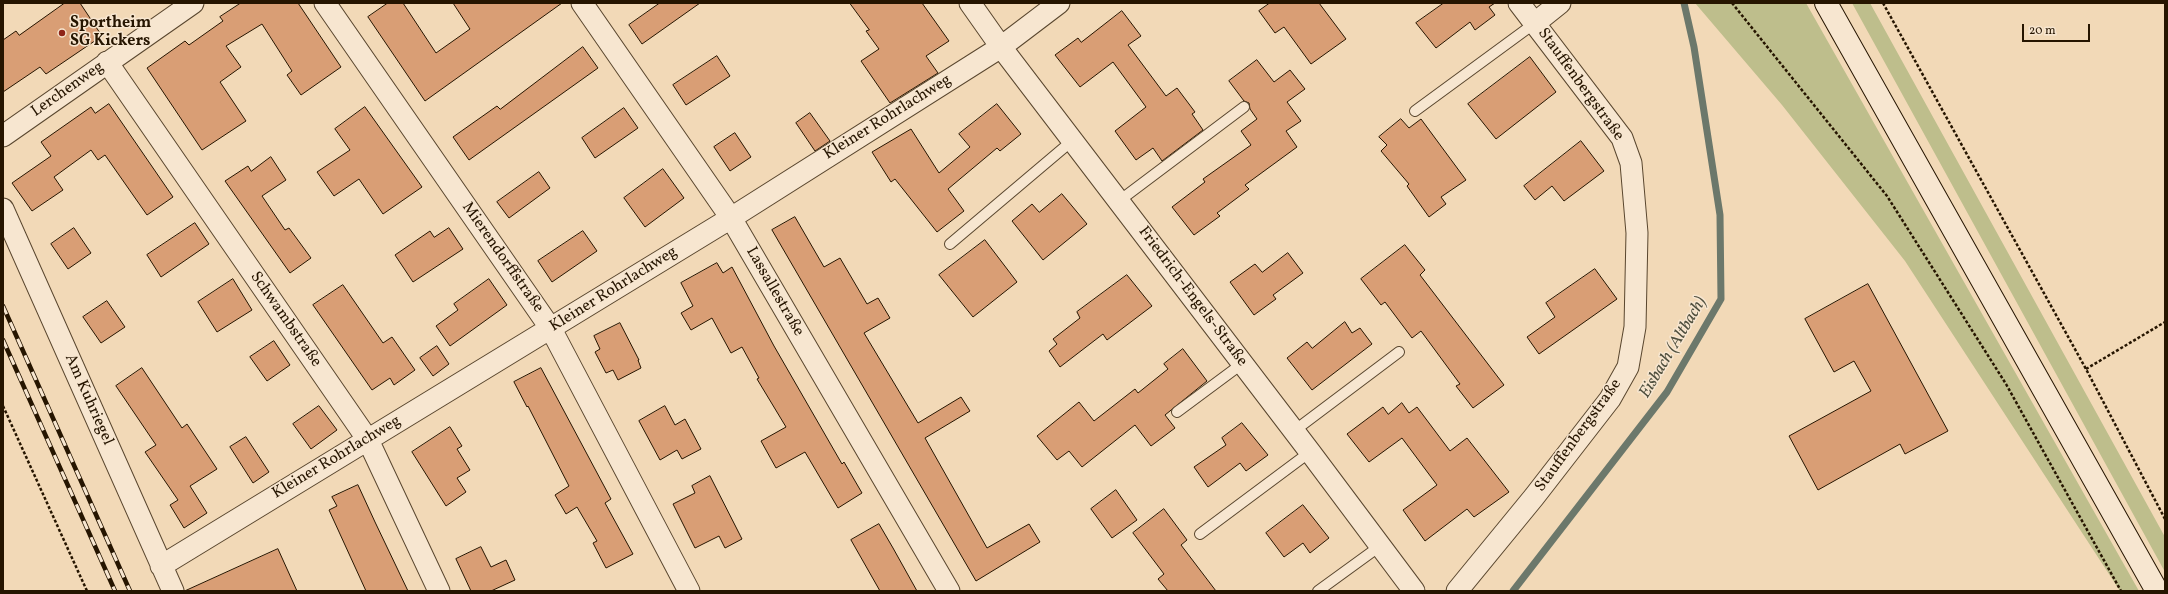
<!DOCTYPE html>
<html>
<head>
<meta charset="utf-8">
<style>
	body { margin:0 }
	#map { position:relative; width:2168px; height:594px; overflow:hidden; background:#f2d9b7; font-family:Vollkorn,serif }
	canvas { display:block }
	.frame { position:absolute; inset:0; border:4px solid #261500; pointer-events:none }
	.scale { position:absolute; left:2022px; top:24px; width:68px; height:18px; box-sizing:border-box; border:2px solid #261500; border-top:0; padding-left:5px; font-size:12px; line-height:14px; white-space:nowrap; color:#261500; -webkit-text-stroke:3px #f7e6d0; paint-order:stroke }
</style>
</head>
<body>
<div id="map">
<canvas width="2168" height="594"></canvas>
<div class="frame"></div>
<div class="scale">20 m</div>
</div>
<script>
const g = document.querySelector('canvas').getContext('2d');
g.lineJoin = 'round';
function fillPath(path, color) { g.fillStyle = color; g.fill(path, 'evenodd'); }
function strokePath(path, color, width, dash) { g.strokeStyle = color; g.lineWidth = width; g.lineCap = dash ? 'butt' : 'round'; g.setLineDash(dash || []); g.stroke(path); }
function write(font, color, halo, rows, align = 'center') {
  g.font = font + ' Vollkorn,serif'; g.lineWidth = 3; g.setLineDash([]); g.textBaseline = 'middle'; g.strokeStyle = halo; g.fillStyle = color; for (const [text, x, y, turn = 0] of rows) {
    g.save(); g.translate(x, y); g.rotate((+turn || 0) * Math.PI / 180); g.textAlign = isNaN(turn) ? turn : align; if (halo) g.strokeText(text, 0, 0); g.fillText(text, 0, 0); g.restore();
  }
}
fillPath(new Path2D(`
	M1695,3H1806L2139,591H2120L1905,261L1782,105Z
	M1852,3H1870L2165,537V572Z`), '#bebe8c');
strokePath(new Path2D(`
	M1513,591L1667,392L1721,299L1720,215L1694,47L1684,3`), '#6c786b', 7);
const building = new Path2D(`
	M65,3H80L102,36L46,74L40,67L3,92V40L16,31L19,35Z
	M241,3H298L341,67L301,95L287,75L292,71L262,24L226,46L241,67L220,82L246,121L202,150L147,68L185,41L189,45L223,21L220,17Z
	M388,3H403L436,53L470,29L453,3H562L425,101L368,17Z
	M660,3H700L642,44L629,25Z
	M850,3H922L949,41L926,56L938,73L890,103L861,61L879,49L866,31L869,30Z
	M1270,3H1319L1346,39L1311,64L1284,27L1275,33L1259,11Z
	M1444,3H1495L1489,7L1495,15L1475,30L1470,22L1436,48L1416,23Z
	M1122,11L1141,36L1128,45L1166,96L1177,88L1195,112L1192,114L1203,130L1162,161L1153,148L1136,160L1115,131L1146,107L1113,62L1080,87L1055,55L1078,38L1081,42Z
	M583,47L598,68L469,160L453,137L497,106L500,109Z
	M717,56L730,76L686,105L673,85Z
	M1530,57L1556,92L1496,139L1468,104Z
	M1257,60L1274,82L1290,70L1305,89L1287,102L1301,121L1286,131L1297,147L1245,185L1249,189L1217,213L1220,216L1194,235L1172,207L1205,182L1203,179L1251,145L1241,131L1257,119L1250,109L1249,103L1244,101L1229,81Z
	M109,104L173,197L147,215L105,155L98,160L91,150L54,177L63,190L32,211L12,183L51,156L41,142L91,107L95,113Z
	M997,104L1021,134L1000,151L997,148L948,189L964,211L937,232L895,179L891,182L872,152L911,129L939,173L970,147L959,134Z
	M365,107L422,187L383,214L359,179L334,196L317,172L350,150L335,129Z
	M624,108L638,128L595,158L582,138Z
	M810,113L830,141L815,151L796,123Z
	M1401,119L1409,128L1421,119L1466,180L1441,197L1446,204L1429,217L1407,186L1409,184L1381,151L1387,145L1379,137Z
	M735,133L751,157L730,171L714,147Z
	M1581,141L1604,171L1564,201L1552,186L1535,200L1524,186Z
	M271,157L286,180L262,196L285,230L289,228L311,258L290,273L225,181L248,166L251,171Z
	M663,169L684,198L645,227L624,198Z
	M539,172L550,188L509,218L497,202Z
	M1062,194L1087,224L1043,260L1012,221L1032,204L1039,212Z
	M795,217L824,267L840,258L867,304L878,298L890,318L864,333L918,423L961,397L970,411L925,438L987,548L1029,524L1040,542L976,581L772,230Z
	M195,223L209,244L161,277L147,255Z
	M74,228L91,253L68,269L51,244Z
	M449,228L463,249L413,282L395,255L430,231L434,237Z
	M583,231L597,251L552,282L538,261Z
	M985,240L1017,282L973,317L939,275Z
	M1405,245L1425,270L1420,275L1504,385L1473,408L1456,386L1460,384L1421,331L1412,338L1385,302L1381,305L1361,279Z
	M1288,253L1303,273L1273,295L1276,299L1254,315L1230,282L1255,264L1262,272Z
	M717,263L723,273L732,267L774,346L842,464L844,462L862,493L838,508L805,452L776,468L761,441L786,427L757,379L759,378L742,347L731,353L712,318L691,330L681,313L693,306L681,283Z
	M1595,269L1617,299L1539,354L1527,337L1555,317L1546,303Z
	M1127,275L1152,306L1107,340L1103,334L1060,367L1049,351L1057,344L1053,339L1080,318L1077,312Z
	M233,279L252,310L217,332L198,302Z
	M489,279L507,305L450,346L436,326L458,310L454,304Z
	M1868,284L1948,431L1905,454L1900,444L1818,490L1789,436L1871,391L1854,361L1834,372L1805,319Z
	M343,285L383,343L392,337L415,370L394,385L390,378L372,390L313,305Z
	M107,301L125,327L101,343L83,317Z
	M1345,322L1352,333L1360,328L1372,344L1312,390L1287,358L1307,342L1312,348Z
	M620,323L639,360H638L641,368L618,380L613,370L606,373L595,352L600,349L594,336Z
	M274,341L290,365L267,381L250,357Z
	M437,346L449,364L433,376L420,358Z
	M1183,349L1207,381L1165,415L1175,428L1151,446L1135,425L1082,467L1069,451L1057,460L1037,436L1079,402L1094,421L1135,389L1138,393L1168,369L1164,364Z
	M142,368L182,428L187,424L217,469L190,486L207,513L184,528L170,505L178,500L145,452L156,445L116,386Z
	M541,368L611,499L605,503L633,554L606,568L593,543L597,541L577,507L566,514L555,495L569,486L528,406L527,407L514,382Z
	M1402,403L1409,413L1417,407L1450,451L1467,438L1509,492L1474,517L1467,509L1425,541L1403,510L1437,485L1402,438L1369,462L1347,434L1383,407L1388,414Z
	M319,406L337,430L311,449L293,424Z
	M665,406L675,425L685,419L701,449L682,459L677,450L660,460L639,421Z
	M1242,423L1268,455L1246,471L1240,463L1208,487L1194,467L1226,445L1222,438Z
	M450,427L462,446L457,449L470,470L457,478L466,492L446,506L412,452Z
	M246,437L269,472L253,483L230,447Z
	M710,476L742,539L725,548L719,536L695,548L673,504L695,493L692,486Z
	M358,485L375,522L408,591H366L329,510L337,506L332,497Z
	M1116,490L1137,520L1112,538L1091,509Z
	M1303,505L1329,538L1310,553L1303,543L1284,557L1266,533Z
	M1164,509L1187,540L1181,545L1216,591H1168L1158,579L1164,574L1133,533Z
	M879,524L893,548L917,591H880L851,540Z
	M481,547L491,567L506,560L515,580L491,591H471L456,559Z
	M278,549L297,591H185Z`);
fillPath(building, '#d99e75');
strokePath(building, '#261500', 1);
const service = new Path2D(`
	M1415,111L1535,23
	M1119,201L1244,107
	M950,244L1073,140
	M1177,412L1243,363
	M1294,431L1399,352
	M1200,534L1310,452
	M1318,591L1380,546`);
const minor = new Path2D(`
	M325,3L551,329L689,591
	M582,3L731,218L949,591
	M970,3L1001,47L1310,452L1414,591
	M1535,23L1560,3
	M107,62L368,440L439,591
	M3,136L193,3
	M3,209L173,591
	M161,566L731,218L1001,47L1059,3
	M1457,591L1534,497L1610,399L1628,367L1635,327L1637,233L1631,163L1622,138L1519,3`);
const secondary = new Path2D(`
	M1826,3L2157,591`);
strokePath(service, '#59462e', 12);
strokePath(minor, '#59462e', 23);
strokePath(secondary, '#261500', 24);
strokePath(new Path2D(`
	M1732,3L1887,196L2006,384L2121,591
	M1883,3L2086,369L2165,519
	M2086,369L2165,322
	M3,406L87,591`), '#261500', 2.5, [3, 2]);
strokePath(service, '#f7e6d0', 10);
strokePath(minor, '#f7e6d0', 21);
strokePath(secondary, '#f7e6d0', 22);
const rail = new Path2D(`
	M3,306L130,591
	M3,340L115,591`);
strokePath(rail, '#261500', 4.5);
strokePath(rail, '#f7e6d0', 3, [9]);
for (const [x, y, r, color] of [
	[62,33,4,"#8f2418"]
]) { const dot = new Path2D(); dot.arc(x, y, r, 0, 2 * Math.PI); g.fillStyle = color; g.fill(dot); strokePath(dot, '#f7e6d0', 1.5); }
write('bold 16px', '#261500', '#f7e6d0', [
	["Sportheim",70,24],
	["SG Kickers",70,42]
], 'left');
write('16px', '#261500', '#f7e6d0', [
	["Stauffenbergstraße",1580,85,54],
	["Lerchenweg",68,90,-35],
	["Kleiner Rohrlachweg",888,118,-32],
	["Mierendorffstraße",502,258,55],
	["Kleiner Rohrlachweg",614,290,-32],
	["Lassallestraße",774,292,60],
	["Friedrich-Engels-Straße",1192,297,53],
	["Schwambstraße",285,320,55],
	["Am Kuhriegel",88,400,66],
	["Stauffenbergstraße",1579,436,-54],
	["Kleiner Rohrlachweg",337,458,-31]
]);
write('italic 17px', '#4f4f3e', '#f7e6d0', [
	["Eisbach (Altbach)",1674,348,-59]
]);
</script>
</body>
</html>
